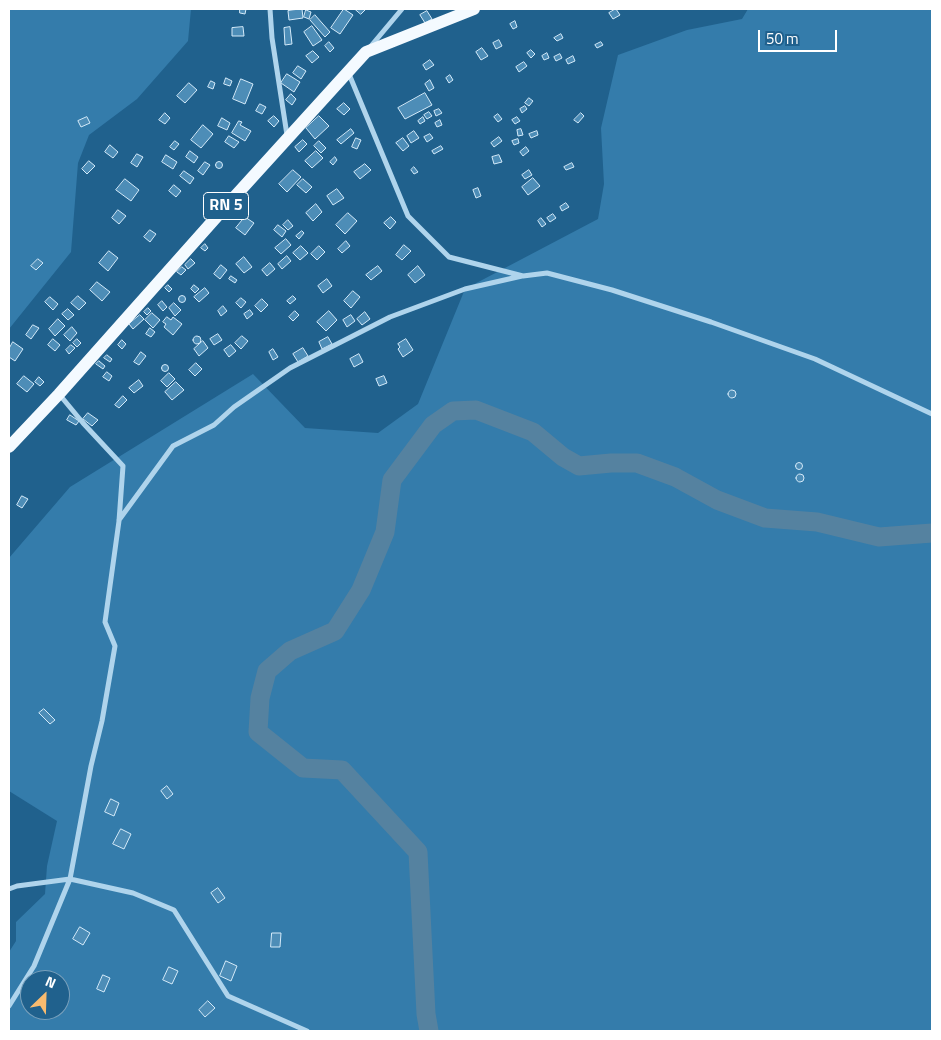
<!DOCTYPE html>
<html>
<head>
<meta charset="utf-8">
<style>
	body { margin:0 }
	#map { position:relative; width:941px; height:1040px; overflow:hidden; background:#20618d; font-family:"Titillium Web",sans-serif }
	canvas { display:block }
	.frame { position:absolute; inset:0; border:10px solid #fff; pointer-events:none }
	.north { position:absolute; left:20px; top:970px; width:50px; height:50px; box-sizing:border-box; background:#20618d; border:1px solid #79a0bb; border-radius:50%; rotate:24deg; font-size:14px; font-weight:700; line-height:20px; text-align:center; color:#fff }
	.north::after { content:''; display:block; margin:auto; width:18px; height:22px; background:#f9bb6f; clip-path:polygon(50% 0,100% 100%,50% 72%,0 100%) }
	.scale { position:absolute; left:758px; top:30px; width:79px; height:22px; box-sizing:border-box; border:2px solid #fff; border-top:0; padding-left:6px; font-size:15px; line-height:18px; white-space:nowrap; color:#fff; -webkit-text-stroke:4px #20618d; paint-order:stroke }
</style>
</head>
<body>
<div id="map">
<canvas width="941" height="1040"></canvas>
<div class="frame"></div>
<div class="north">N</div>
<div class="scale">50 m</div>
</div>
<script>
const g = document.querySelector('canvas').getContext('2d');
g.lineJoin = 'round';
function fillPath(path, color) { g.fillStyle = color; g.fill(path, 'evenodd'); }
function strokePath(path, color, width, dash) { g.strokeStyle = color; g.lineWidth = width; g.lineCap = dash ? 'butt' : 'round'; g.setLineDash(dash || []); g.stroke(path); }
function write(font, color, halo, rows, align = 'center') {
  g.font = font + ' "Titillium Web",sans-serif'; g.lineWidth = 5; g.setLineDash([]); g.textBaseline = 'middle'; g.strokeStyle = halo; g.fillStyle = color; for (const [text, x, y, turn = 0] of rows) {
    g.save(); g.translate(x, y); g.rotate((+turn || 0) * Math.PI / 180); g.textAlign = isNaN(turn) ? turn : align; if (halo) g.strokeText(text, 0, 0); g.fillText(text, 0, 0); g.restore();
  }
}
fillPath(new Path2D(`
	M9,9H191L188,41L137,99L89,135L78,163L71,252L9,329Z
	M748,9H932V1031H9V952L16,941V922L45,894L47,866L57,821L9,791V558L70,487L253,374L305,428L378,433L418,404L465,289L598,219L604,184L601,128L618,55L687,30L742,19ZM30,980H60V1010H30Z`), '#347cab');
strokePath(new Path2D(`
	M429,1031L426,1014L418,852L342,770L303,768L258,732L260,698L267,671L290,651L335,631L361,590L385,532L392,480L433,425L453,411L476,410L533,432L563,457L579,466L611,463H637L675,477L717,500L765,518L817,522L879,537L932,533`), '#5582a0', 19);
const building = new Path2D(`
	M240,9H246L245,14L240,13Z
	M302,9L303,18L289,20L288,11Z
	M344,9L353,15L340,34L331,28Z
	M355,9H366L361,14Z
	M616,9L620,15L613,19L609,13Z
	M306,10L311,12L309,19L304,17Z
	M427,11L432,19L425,23L420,15Z
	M315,15L330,32L325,37L310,20Z
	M515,21L517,27L513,29L510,24Z
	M312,26L322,40L313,46L304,32Z
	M243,27L244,36H232V28Z
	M290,27L292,44L285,45L284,28Z
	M561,34L563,38L557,41L554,38Z
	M499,40L502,46L496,49L493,43Z
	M329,42L334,48L330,52L325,46Z
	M601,42L603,45L597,48L595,45Z
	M482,48L488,56L481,60L476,52Z
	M531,50L535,54L531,58L527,53Z
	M313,51L319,57L312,63L306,56Z
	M547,53L549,58L544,60L542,56Z
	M560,54L562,58L556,61L554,57Z
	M573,56L575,61L568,64L566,60Z
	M430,60L434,65L426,70L423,65Z
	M524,62L527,66L519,72L516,67Z
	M298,66L306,71L301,79L293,73Z
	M287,74L300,82L294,92L281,83Z
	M450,75L453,80L449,83L446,78Z
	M226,78L232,81L230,86L224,84Z
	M241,79L253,84L245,104L233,99Z
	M430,80L434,88L429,91L425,84Z
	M211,81L215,83L213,89L208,87Z
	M189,83L197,90L185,103L177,96Z
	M425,93L432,105L405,119L398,108Z
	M291,94L296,99L292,105L286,100Z
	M529,98L533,101L529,106L525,103Z
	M344,103L350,109L344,115L337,109Z
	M260,104L266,107L262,114L256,111Z
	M525,106L527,109L522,113L520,109Z
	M439,109L442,113L436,116L434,111Z
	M429,112L432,116L427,119L424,115Z
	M165,113L170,118L165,124L159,120Z
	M581,113L584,116L578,123L574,120Z
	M498,114L502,119L498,122L494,117Z
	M274,116L279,121L274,127L268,121Z
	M319,116L329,126L315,139L306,128Z
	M87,117L90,123L81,127L78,121Z
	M423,117L425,121L420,124L418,121Z
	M517,117L520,121L515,124L512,120Z
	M222,118L230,123L227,130L218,126Z
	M440,120L442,125L437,127L435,123Z
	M239,121L242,122L240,125L251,131L245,141L232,133Z
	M203,125L213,134L201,148L191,140Z
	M351,129L354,133L341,144L337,140Z
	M521,129L523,135L518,136L517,130Z
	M414,131L419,138L411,143L407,136Z
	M537,131L538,135L531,138L529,134Z
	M430,134L433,138L427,142L424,137Z
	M229,136L239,142L234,148L225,142Z
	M499,137L502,141L494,147L491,143Z
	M356,138L361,140L357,149L352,147Z
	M403,138L409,146L403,151L396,143Z
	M518,139L519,143L514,145L512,141Z
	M303,140L307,144L299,152L295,147Z
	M175,141L179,144L174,150L170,147Z
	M319,141L326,148L321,153L314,146Z
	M110,145L118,152L113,158L105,152Z
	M441,146L443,149L434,154L432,151Z
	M526,147L529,151L523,156L520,152Z
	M190,151L198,157L194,163L186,157Z
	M316,151L323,158L312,168L305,161Z
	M137,154L143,157L137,167L131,163Z
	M166,155L177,162L173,169L162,162Z
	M499,155L502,162L494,164L492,157Z
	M335,157L337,160L333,165L330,162Z
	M89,161L95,166L87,174L82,169Z
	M215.5 165a3.5 3.5 0 1 1 7 0a3.5 3.5 0 1 1-7 0Z
	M205,162L210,165L203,175L198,171Z
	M572,163L574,167L566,170L564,167Z
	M365,164L371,170L360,179L354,172Z
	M414,167L418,172L414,174L411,170Z
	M293,170L301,177L287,192L279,184Z
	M529,170L532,175L525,179L522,175Z
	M184,171L194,178L190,184L180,176Z
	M533,178L540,186L528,195L522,187Z
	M125,179L139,190L131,201L116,190Z
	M303,179L312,187L306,193L297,185Z
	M174,185L181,191L176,197L169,191Z
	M478,188L481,196L476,198L473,190Z
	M337,189L344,198L333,205L327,196Z
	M566,203L569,207L562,211L560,207Z
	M316,204L322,212L313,221L306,213Z
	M118,210L126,216L119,224L112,218Z
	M348,213L357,221L345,234L336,225Z
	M553,214L556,218L550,222L547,218Z
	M245,217L254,223L245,235L236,228Z
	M391,217L396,222L390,229L384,223Z
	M541,218L546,224L542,227L538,221Z
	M288,220L293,226L288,230L283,225Z
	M278,225L286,231L282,237L274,230Z
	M150,230L156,234L150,242L144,237Z
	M302,231L304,233L299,239L296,236Z
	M286,239L291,245L281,254L275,248Z
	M346,241L350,246L342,253L338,249Z
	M205,244L208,248L205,251L201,248Z
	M404,245L411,251L402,260L396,255Z
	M301,246L308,253L300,260L293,253Z
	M319,246L325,252L317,260L311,254Z
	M109,251L118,258L108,271L99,263Z
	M287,256L291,261L282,269L278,264Z
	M244,257L252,267L244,273L236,264Z
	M38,259L43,263L36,270L31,266Z
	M191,259L195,263L188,269L185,265Z
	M270,263L275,269L267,276L262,270Z
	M221,265L227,270L220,279L214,274Z
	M378,266L382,271L371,280L366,275Z
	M418,266L425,275L415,283L408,275Z
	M182,267L186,270L181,275L177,272Z
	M231,276L237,280L235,283L229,279Z
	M327,279L332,286L323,293L318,286Z
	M97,282L110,292L102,301L90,290Z
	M168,285L172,289L169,292L165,288Z
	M194,285L199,289L195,293L191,289Z
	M205,288L209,293L199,302L194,297Z
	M353,291L360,297L351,308L344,301Z
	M178.5 299a3.5 3.5 0 1 1 7 0a3.5 3.5 0 1 1-7 0Z
	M78,296L86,303L79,310L71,303Z
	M293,296L296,299L290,304L287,301Z
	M50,297L58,304L53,310L45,302Z
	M241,298L246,302L241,308L236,303Z
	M262,299L268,305L261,312L255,306Z
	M162,301L167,307L163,311L158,305Z
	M174,303L181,310L175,316L169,308Z
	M223,306L227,311L221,316L218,311Z
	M148,308L151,311L147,315L144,312Z
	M68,309L74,315L68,320L62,314Z
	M250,310L253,314L247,319L244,314Z
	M295,311L299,315L293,321L289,317Z
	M329,311L337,320L326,331L317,322Z
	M365,312L370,319L362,325L357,319Z
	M152,313L160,320L153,328L145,320Z
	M140,315L144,319L133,329L129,324Z
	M351,315L355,321L347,327L343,320Z
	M167,317L171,320L173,317L182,324L173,335L164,327L166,324L163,322Z
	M58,319L65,326L55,336L49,329Z
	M33,325L39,328L31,339L26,335Z
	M72,327L77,333L70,341L64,335Z
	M150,328L155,332L151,337L146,334Z
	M218,334L222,340L214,345L210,339Z
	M242,336L248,341L241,349L235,343Z
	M193 340a4 4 0 1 1 8 0a4 4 0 1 1-8 0Z
	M328,337L332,344L322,349L319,342Z
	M53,339L60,345L55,351L48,345Z
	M77,339L81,343L77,347L73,343Z
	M406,339L413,350L403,357L398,349L400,347L398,344Z
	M122,340L126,344L122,349L118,345Z
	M203,341L208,348L199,356L194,349Z
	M13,342L23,349L15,361L9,357V349Z
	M71,345L75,348L69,354L66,350Z
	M231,345L236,351L229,357L224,350Z
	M303,348L308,356L298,362L293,354Z
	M273,349L278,357L273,360L269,352Z
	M141,352L146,356L139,365L134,362Z
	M359,354L363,362L354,367L350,359Z
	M107,355L112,359L110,362L104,358Z
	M99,361L105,366L103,369L96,364Z
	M196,363L202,369L195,376L189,370Z
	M161.5 368a3.5 3.5 0 1 1 7 0a3.5 3.5 0 1 1-7 0Z
	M107,372L112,376L109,381L103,377Z
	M169,373L175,379L167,387L161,381Z
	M24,376L34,384L27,392L17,384Z
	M384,376L387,383L379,386L376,379Z
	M39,377L44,382L40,386L35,382Z
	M139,380L143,386L134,393L129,388Z
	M176,382L184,390L172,400L165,392Z
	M728 394a4 4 0 1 1 8 0a4 4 0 1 1-8 0Z
	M123,396L127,400L119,408L115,405Z
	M88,413L98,420L92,426L83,419Z
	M70,415L79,421L76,425L67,420Z
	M795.5 466a3.5 3.5 0 1 1 7 0a3.5 3.5 0 1 1-7 0Z
	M796 478a4 4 0 1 1 8 0a4 4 0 1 1-8 0Z
	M22,496L28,499L22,508L17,505Z
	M44,709L55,720L50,724L39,713Z
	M167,786L173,794L167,799L161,791Z
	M111,799L119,803L114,816L105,812Z
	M121,829L131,834L124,849L113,844Z
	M218,888L225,898L218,903L211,893Z
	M80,927L90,933L83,945L73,939Z
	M272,933H281L280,947H271Z
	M226,961L237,966L231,981L220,976Z
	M169,967L178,971L172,984L163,980Z
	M103,975L110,978L104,992L97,989Z
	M208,1001L215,1008L205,1017L199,1010Z`);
fillPath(building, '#4d8db7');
strokePath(building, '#d4eaf9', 1);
strokePath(new Path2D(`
	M270,9L272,38L287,135
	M371,46L402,9
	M349,74L408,216L449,257L523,276L547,273L612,290L711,322L815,359L932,414
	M119,520L173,446L214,425L234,407L290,368L390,317L465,289L522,276
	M9,889L17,886L70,879L133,893L174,910L228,996L307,1031
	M9,1006L34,966L70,879L91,766L102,721L115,646L105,622L119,521L123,466L83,423L59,394`), '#afd4ec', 5);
strokePath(new Path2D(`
	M9,447L59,394L228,204L366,52L474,9`), '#f4faff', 12);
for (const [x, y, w] of [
	[226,206,45]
]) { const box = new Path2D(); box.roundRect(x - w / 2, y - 13.5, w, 27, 4); g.fillStyle = '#20618d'; g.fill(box); strokePath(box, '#fff', 1); }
write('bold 16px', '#fff', null, [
	["RN 5",226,206]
]);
</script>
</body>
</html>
